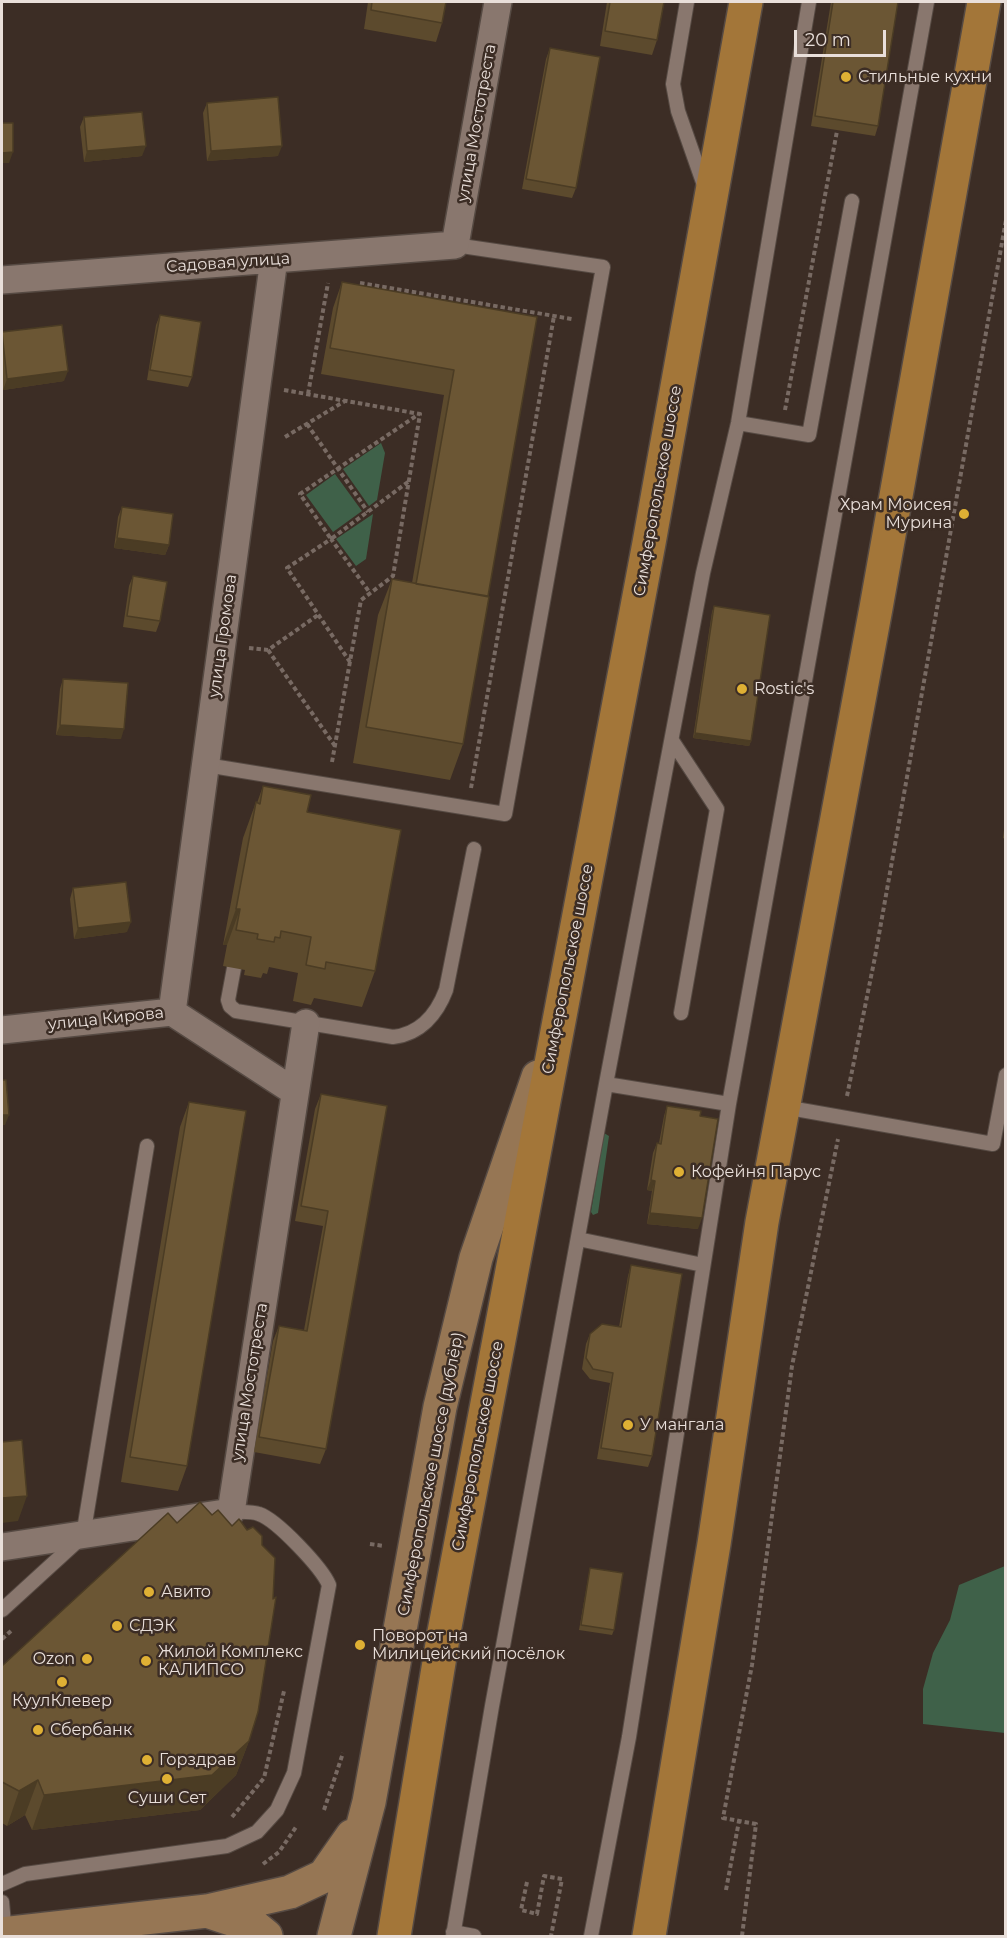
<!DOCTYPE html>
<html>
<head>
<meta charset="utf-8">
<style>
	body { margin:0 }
	#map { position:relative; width:1007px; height:1938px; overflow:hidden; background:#3c2d25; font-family:Montserrat,sans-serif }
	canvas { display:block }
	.frame { position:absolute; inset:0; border:3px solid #e9dfda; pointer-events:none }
	.scale { position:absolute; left:794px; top:30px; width:92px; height:27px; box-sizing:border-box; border:3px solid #e9dfda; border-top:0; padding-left:8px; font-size:18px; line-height:21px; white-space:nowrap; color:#e9dfda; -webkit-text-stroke:4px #3c2d25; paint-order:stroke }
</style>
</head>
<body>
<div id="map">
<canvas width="1007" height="1938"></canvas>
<div class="frame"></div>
<div class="scale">20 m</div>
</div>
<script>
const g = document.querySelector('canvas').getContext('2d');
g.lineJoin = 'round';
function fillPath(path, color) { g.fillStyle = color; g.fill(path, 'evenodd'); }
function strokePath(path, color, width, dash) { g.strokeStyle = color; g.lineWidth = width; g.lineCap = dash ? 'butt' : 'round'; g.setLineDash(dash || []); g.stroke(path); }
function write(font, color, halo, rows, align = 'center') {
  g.font = font + ' Montserrat,sans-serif'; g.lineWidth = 5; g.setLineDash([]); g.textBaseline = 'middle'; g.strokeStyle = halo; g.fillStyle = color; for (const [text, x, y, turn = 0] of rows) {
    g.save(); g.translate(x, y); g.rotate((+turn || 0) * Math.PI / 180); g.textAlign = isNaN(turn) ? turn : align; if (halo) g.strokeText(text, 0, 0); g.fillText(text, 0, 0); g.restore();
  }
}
fillPath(new Path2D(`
	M381,443L385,453L377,500L369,506L343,469Z
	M335,474L362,511L333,532L306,495Z
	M373,514L366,559L356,566L336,539Z
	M604,1133L609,1136L598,1213L593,1215L591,1212Z
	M1005,1566V1733L923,1724V1689L933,1653L950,1620L959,1585Z`), '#3f6149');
const service = new Path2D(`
	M687,2L673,84L678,111L705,188
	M738,423L809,435L852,201
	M673,742L717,809L681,1013
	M206,765L505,814L603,267L455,245
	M234,968L228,1000L230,1006L236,1011L393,1037C420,1034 437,1014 446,990L474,849
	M606,1084L729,1104
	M784,1107L993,1144L1006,1075
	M578,1239L703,1265
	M2,1610L83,1536L147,1146
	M2,1884L25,1874L227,1846L257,1832L277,1810L294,1773L329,1585C322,1568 277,1520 259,1514C252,1511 239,1512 231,1512
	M2,1902L5,1934
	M453,1932L474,1936
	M453,1936L492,1706L606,1084L703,573L738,423L809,2
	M591,1936L629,1737L729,1104L927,2`);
const minor = new Path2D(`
	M2,280L455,245L498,2
	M172,1012L274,259
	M2,1030L172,1012L295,1092
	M2,1547L231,1512L306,1023`);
const secondary = new Path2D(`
	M207,1911L255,1927L266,1936
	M2,1934L207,1911L290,1892L324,1876L352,1836
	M334,1936L369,1802L440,1407L476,1258L538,1077`);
const primary = new Path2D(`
	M394,1936L444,1632L649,543L746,2
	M649,1936L714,1544L762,1222L876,608L984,2`);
strokePath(service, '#564a43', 16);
strokePath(minor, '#564a43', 30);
strokePath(secondary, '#564a43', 36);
strokePath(primary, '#564a43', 36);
strokePath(new Path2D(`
	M360,283L572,319
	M284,390L420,414L393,576L361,600L332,762
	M308,394L328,283
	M785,410L837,131
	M307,424L368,512
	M285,437L345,401
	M408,482L331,539L300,494L419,414
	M249,648L268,650L318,615
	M268,650L335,746
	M350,662L287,568L331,539L370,593
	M471,788L554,316
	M847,1096L875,957L1006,220
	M370,1544L384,1546
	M2,1639L11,1631
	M324,1810L343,1753
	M232,1817L264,1778L284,1691
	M263,1864L279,1852L296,1827
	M527,1882L521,1910L537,1914L544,1876L562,1879L551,1936
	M726,1890L739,1821
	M742,1936L756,1824L723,1818L752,1665L792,1366L838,1139`), '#786a63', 4, [4.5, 3]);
strokePath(service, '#89776e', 14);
strokePath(minor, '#89776e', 27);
strokePath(secondary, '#967654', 33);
strokePath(primary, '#a37639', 33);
fillPath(new Path2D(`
	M368,2H446L442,23L436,42L364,29Z
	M607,2H664L657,40L652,55L600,46Z
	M831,2H898L878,126L875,136L811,126Z
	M550,48L576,188L572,198L522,189L546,59Z
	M207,103L278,156L207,161L203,113Z
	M84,117L142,156L84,162L80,127Z
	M342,282L537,317L488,596L463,744L450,780L353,763L378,615L392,579L412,583L444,395L321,374L333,308Z
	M160,315L192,377L188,387L147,380L156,325Z
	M2,332L64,381L3,390L2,375Z
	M122,507L169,545L165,555L114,548L118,517Z
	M133,576L160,621L156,632L123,627L129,586Z
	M714,606L751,741L749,746L693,738L712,612Z
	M63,679L121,739L56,735L60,689Z
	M263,786L307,812L375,971L362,1007L314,998L311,1005L293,1001L298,973L269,967L267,974L263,973L261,978L244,975L245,970L223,966L227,945H223L243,838L256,802L257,803Z
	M1005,822V839L1003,838Z
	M73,888L127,932L74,939L70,899Z
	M321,1094L387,1106L326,1449L320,1464L254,1452L273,1341L279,1326L304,1330L323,1226L295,1221L315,1109Z
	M189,1102L187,1466L178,1491L121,1482L180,1127Z
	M667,1106L698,1229L647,1224L652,1191L647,1190L653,1153L657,1143H659L664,1116Z
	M631,1265L652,1456L648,1467L597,1459L610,1383L590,1379L582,1369L586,1344L590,1334L619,1327L628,1276Z
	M590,1568L614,1630L612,1635L579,1630L589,1573Z
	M2,1666L249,1741L236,1775L200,1810L32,1830L25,1815L7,1826L2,1823Z`), '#5c4a2d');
fillPath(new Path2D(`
	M146,146L142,156L84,162L87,151Z
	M282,146L278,156L207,161L211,151Z
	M13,152L9,163H2V153Z
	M68,371L64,381L3,390L7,379Z
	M117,538L169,545L165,555L114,548Z
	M60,725L124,729L121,739L56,735Z
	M695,733L751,741L749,746L693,738Z
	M236,909H240L227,945H223Z
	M131,922L127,932L74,939L78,928Z
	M2,1115H9L5,1125H2Z
	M651,1180L655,1181L652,1191L647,1190Z
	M650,1213L702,1218L698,1229L647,1224Z
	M27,1496L18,1521L2,1523V1498Z
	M249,1741L236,1775L200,1810L32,1830L44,1795Z
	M38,1780L25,1815L7,1826L19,1791Z`), '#4b3c24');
const building = new Path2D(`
	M372,2H446L442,23L371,10Z
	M610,2H664L657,40L605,31Z
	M833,2H898L878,126L815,116Z
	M550,48L600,57L576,188L526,179Z
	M278,97L282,146L211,151L207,103Z
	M142,112L146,146L87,151L84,117Z
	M2,123H13V152L2,153Z
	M342,282L537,317L488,596L416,584L454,370L330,348Z
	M160,315L201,322L192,377L150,370Z
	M62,325L68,371L7,379L2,332Z
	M122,507L173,514L169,545L117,538Z
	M133,576L167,582L160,621L127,616Z
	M392,579L489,597L463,744L366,727Z
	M714,606L770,615L751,741L695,733Z
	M63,679L128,683L124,729L60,725Z
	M263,786L311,795L307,812L401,830L375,971L326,962L325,969L306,965L311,937L281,931L280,938L275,937L274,942L257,939L258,934L236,930L240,909H236L256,802L260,804Z
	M126,882L131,922L78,928L73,888Z
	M2,1080H6L9,1115H2Z
	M321,1094L387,1106L326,1449L259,1437L279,1326L307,1331L328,1211L301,1206Z
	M189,1102L246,1111L187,1466L130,1457Z
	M667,1106L701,1111L700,1116L718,1119L702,1218L650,1213L655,1181L651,1180L657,1143L661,1144Z
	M631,1265L682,1274L652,1456L601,1448L613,1373L593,1369L586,1358L590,1334L602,1324L621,1327Z
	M22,1440L27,1496L2,1498V1442Z
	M200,1502L212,1515L218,1510L232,1526L239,1519L247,1530L253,1527L262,1536V1545L275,1558L273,1599L276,1597L258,1712L249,1741L212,1775L44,1795L38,1780L19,1791L2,1782V1666L168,1513L177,1523Z
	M590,1568L623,1573L614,1630L581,1625Z`);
fillPath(building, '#6b5634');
strokePath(building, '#4b3c24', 1.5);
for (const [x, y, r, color] of [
	[846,77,6,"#dfb034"],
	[964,514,6,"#dfb034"],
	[742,689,6,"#dfb034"],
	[679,1172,6,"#dfb034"],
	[628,1425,6,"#dfb034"],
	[149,1592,6,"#dfb034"],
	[117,1626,6,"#dfb034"],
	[360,1645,6,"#dfb034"],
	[87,1659,6,"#dfb034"],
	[146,1661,6,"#dfb034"],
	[62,1682,6,"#dfb034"],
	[38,1730,6,"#dfb034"],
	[147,1760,6,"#dfb034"],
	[167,1779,6,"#dfb034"]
]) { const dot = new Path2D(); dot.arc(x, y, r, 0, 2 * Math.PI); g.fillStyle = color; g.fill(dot); strokePath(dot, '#3c2d25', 2); }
write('16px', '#e9dfda', '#3c2d25', [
	["Стильные кухни",858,77],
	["Храм Моисея",952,505,"right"],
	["Мурина",952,523,"right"],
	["Rostic's",754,689],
	["Кофейня Парус",691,1172],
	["У мангала",640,1425],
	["Авито",161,1592],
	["СДЭК",129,1626],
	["Поворот на",372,1636],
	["Милицейский посёлок",372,1654],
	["Жилой Комплекс",158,1652],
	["КАЛИПСО",158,1670],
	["Ozon",75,1659,"right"],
	["КуулКлевер",62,1701,"center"],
	["Сбербанк",50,1730],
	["Горздрав",159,1760],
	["Суши Сет",167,1798,"center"]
], 'left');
write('16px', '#e9dfda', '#3c2d25', [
	["улица Мостотреста",477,123,-80],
	["Садовая улица",228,263,-4],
	["Симферопольское шоссе",658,491,-80],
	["улица Громова",223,636,-82],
	["Симферопольское шоссе",568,969,-79],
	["улица Кирова",106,1019,-6],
	["улица Мостотреста",250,1382,-81],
	["Симферопольское шоссе",478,1446,-79],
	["Симферопольское шоссе (дублёр)",431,1474,-79]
]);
</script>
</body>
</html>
